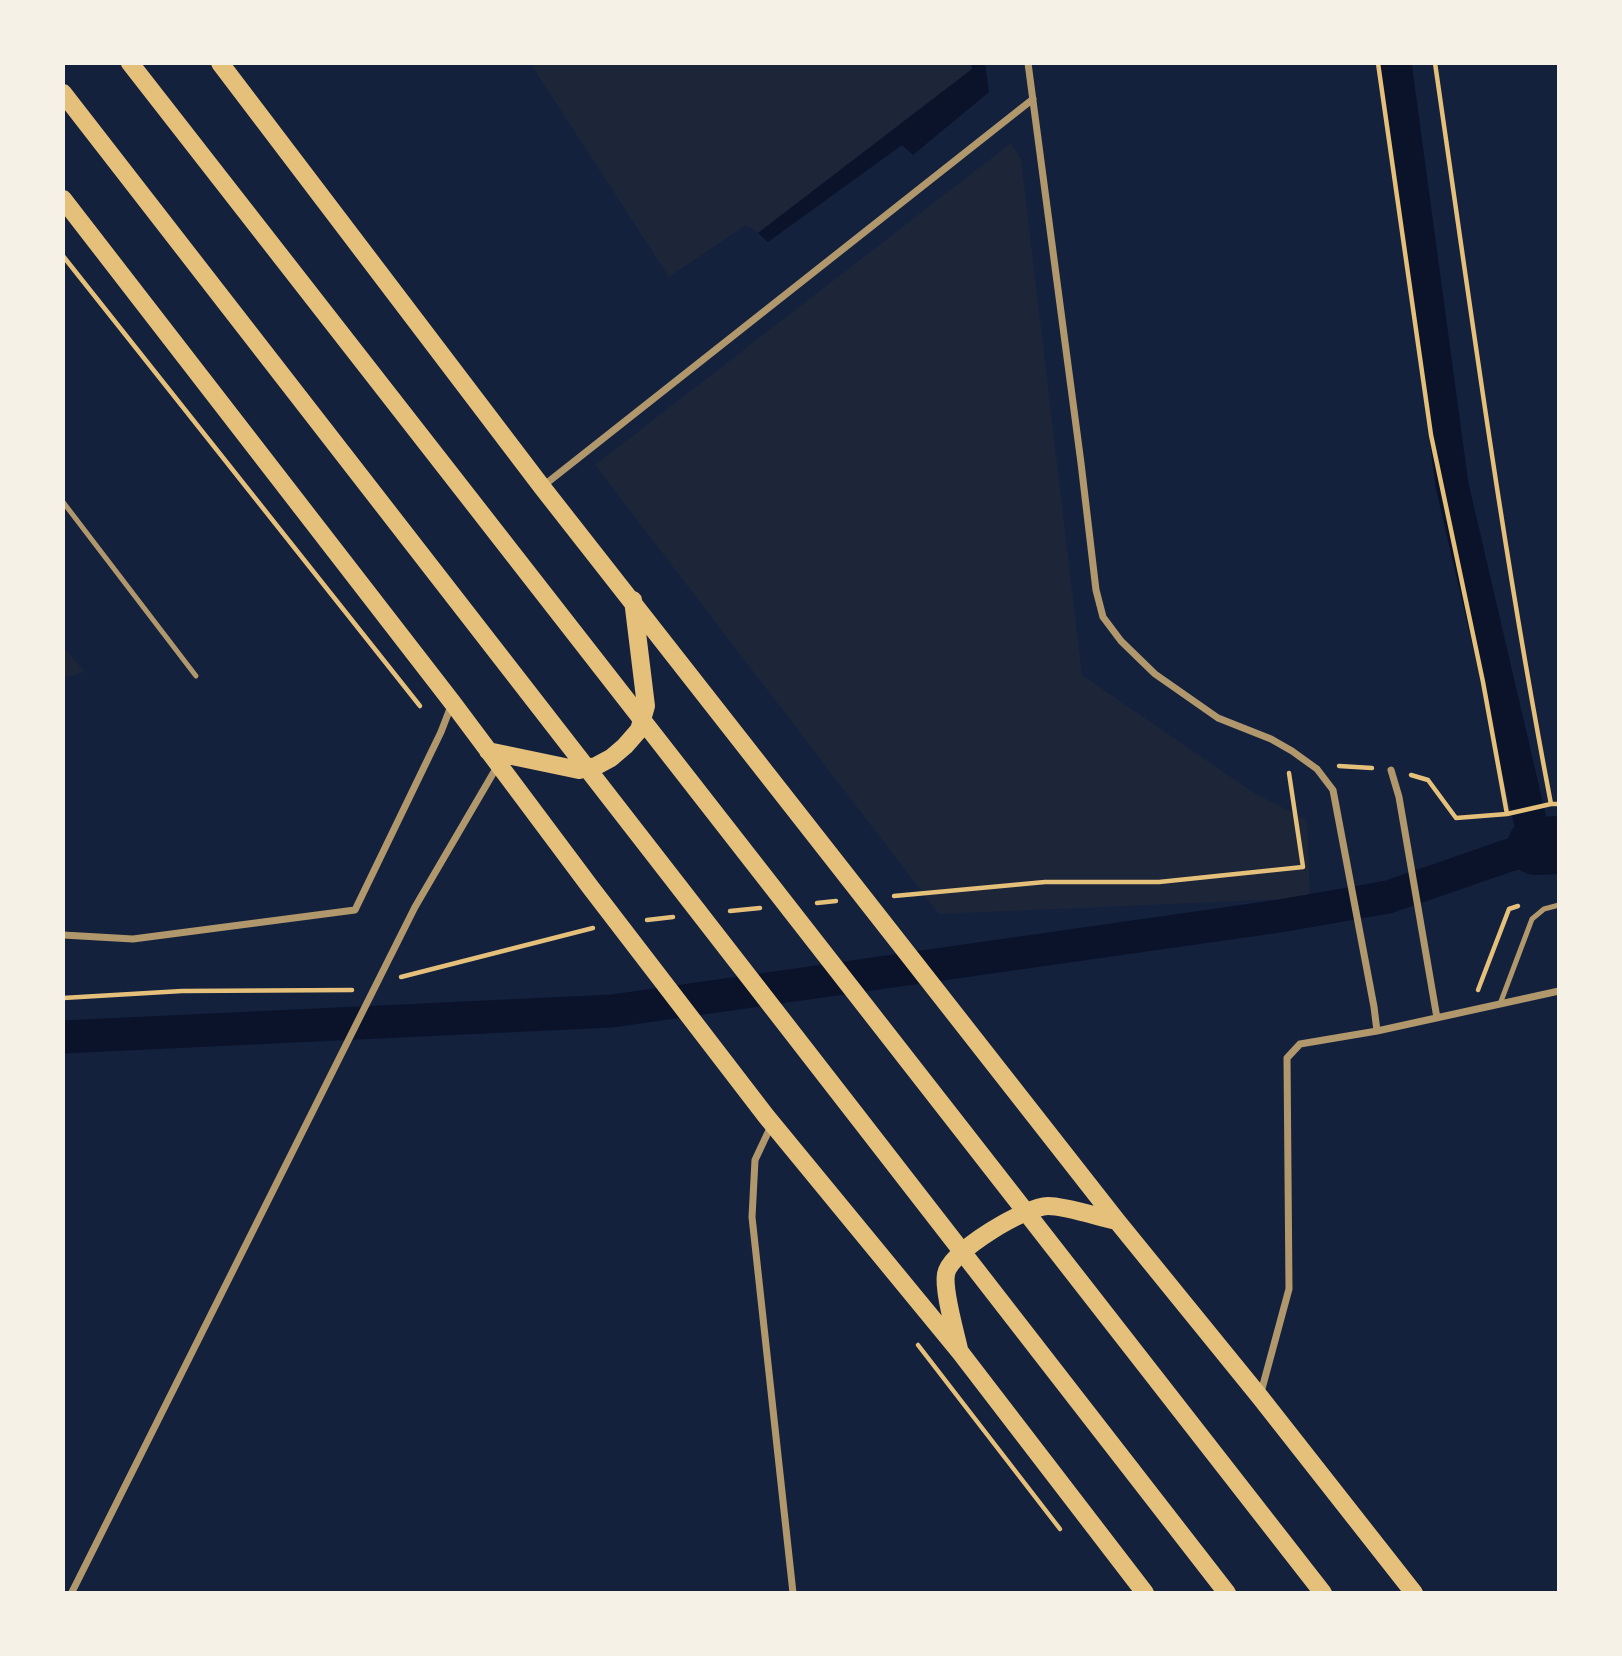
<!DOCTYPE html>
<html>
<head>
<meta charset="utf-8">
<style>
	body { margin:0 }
	#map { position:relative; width:1622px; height:1656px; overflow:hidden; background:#14213d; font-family:"PT Sans",sans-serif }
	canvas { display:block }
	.frame { position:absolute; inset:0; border:65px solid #f6f1e7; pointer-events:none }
</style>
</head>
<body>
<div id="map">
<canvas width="1622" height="1656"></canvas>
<div class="frame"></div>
</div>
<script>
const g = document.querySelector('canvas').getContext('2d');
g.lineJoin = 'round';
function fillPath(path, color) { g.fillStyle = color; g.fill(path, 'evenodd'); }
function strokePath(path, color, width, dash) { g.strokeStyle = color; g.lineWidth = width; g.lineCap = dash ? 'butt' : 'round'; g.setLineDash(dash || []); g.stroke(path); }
fillPath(new Path2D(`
	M530,63H971L972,69L758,233L746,225L669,277Z
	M1011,143L1021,159L1082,675L1254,793L1307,820L1310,898L939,914L595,465Z
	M63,647L85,672L63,678Z`), '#1d2539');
fillPath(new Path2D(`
	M971,63H985L989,92L913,155L902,145L768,242L758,233L972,69Z`), '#0b132b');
strokePath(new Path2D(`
	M63,1037L612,1011L1280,916L1388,897L1536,846L1452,485L1395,63`), '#0b132b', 33);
strokePath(new Path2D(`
	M1536,846L1559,845`), '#0b132b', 58);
strokePath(new Path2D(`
	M1378,63L1431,435L1483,682L1507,814L1551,804C1504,559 1471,311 1435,63
	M63,256L420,706
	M1339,766L1372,768
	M1411,775L1428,780L1456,818L1507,814
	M1551,804H1559
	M894,896L1045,882H1159L1303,867L1289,773
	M817,903L836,901
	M730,911L760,908
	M647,920L673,917
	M401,977L593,928
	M1478,990L1509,909L1518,906
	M63,998L182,991L352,990
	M918,1345L1060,1529`), '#e5c07b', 4.5);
strokePath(new Path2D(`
	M63,502L196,676
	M1500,1004L1532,919L1544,909L1559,905`), '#b1986c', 5);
strokePath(new Path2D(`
	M1028,63L1081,463L1096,590L1103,617L1121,641L1155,674L1218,718L1271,739L1292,751L1317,769L1333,790L1374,1007L1377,1031L1300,1044L1287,1058L1289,1289L1260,1396
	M543,486L1033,99
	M1391,770L1399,797L1437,1018
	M63,935L133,939L355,910L441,732L451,706
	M1377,1031L1559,991
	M771,1126L755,1160L752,1217L793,1593
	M72,1592L415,907L498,765`), '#b1986c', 7);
strokePath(new Path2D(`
	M130,63L1323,1593
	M220,63L542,487L1117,1221L1260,1397L1414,1593
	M63,93L1227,1593
	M63,199L452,702L591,888L766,1116L960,1352L1145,1593
	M488,751L579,770L596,766L611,758L625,746L639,730L646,706L633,600
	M959,1349C955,1331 943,1290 946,1274C950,1251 1026,1206 1048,1206C1066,1206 1098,1217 1117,1221`), '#e5c07b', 18);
</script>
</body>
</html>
